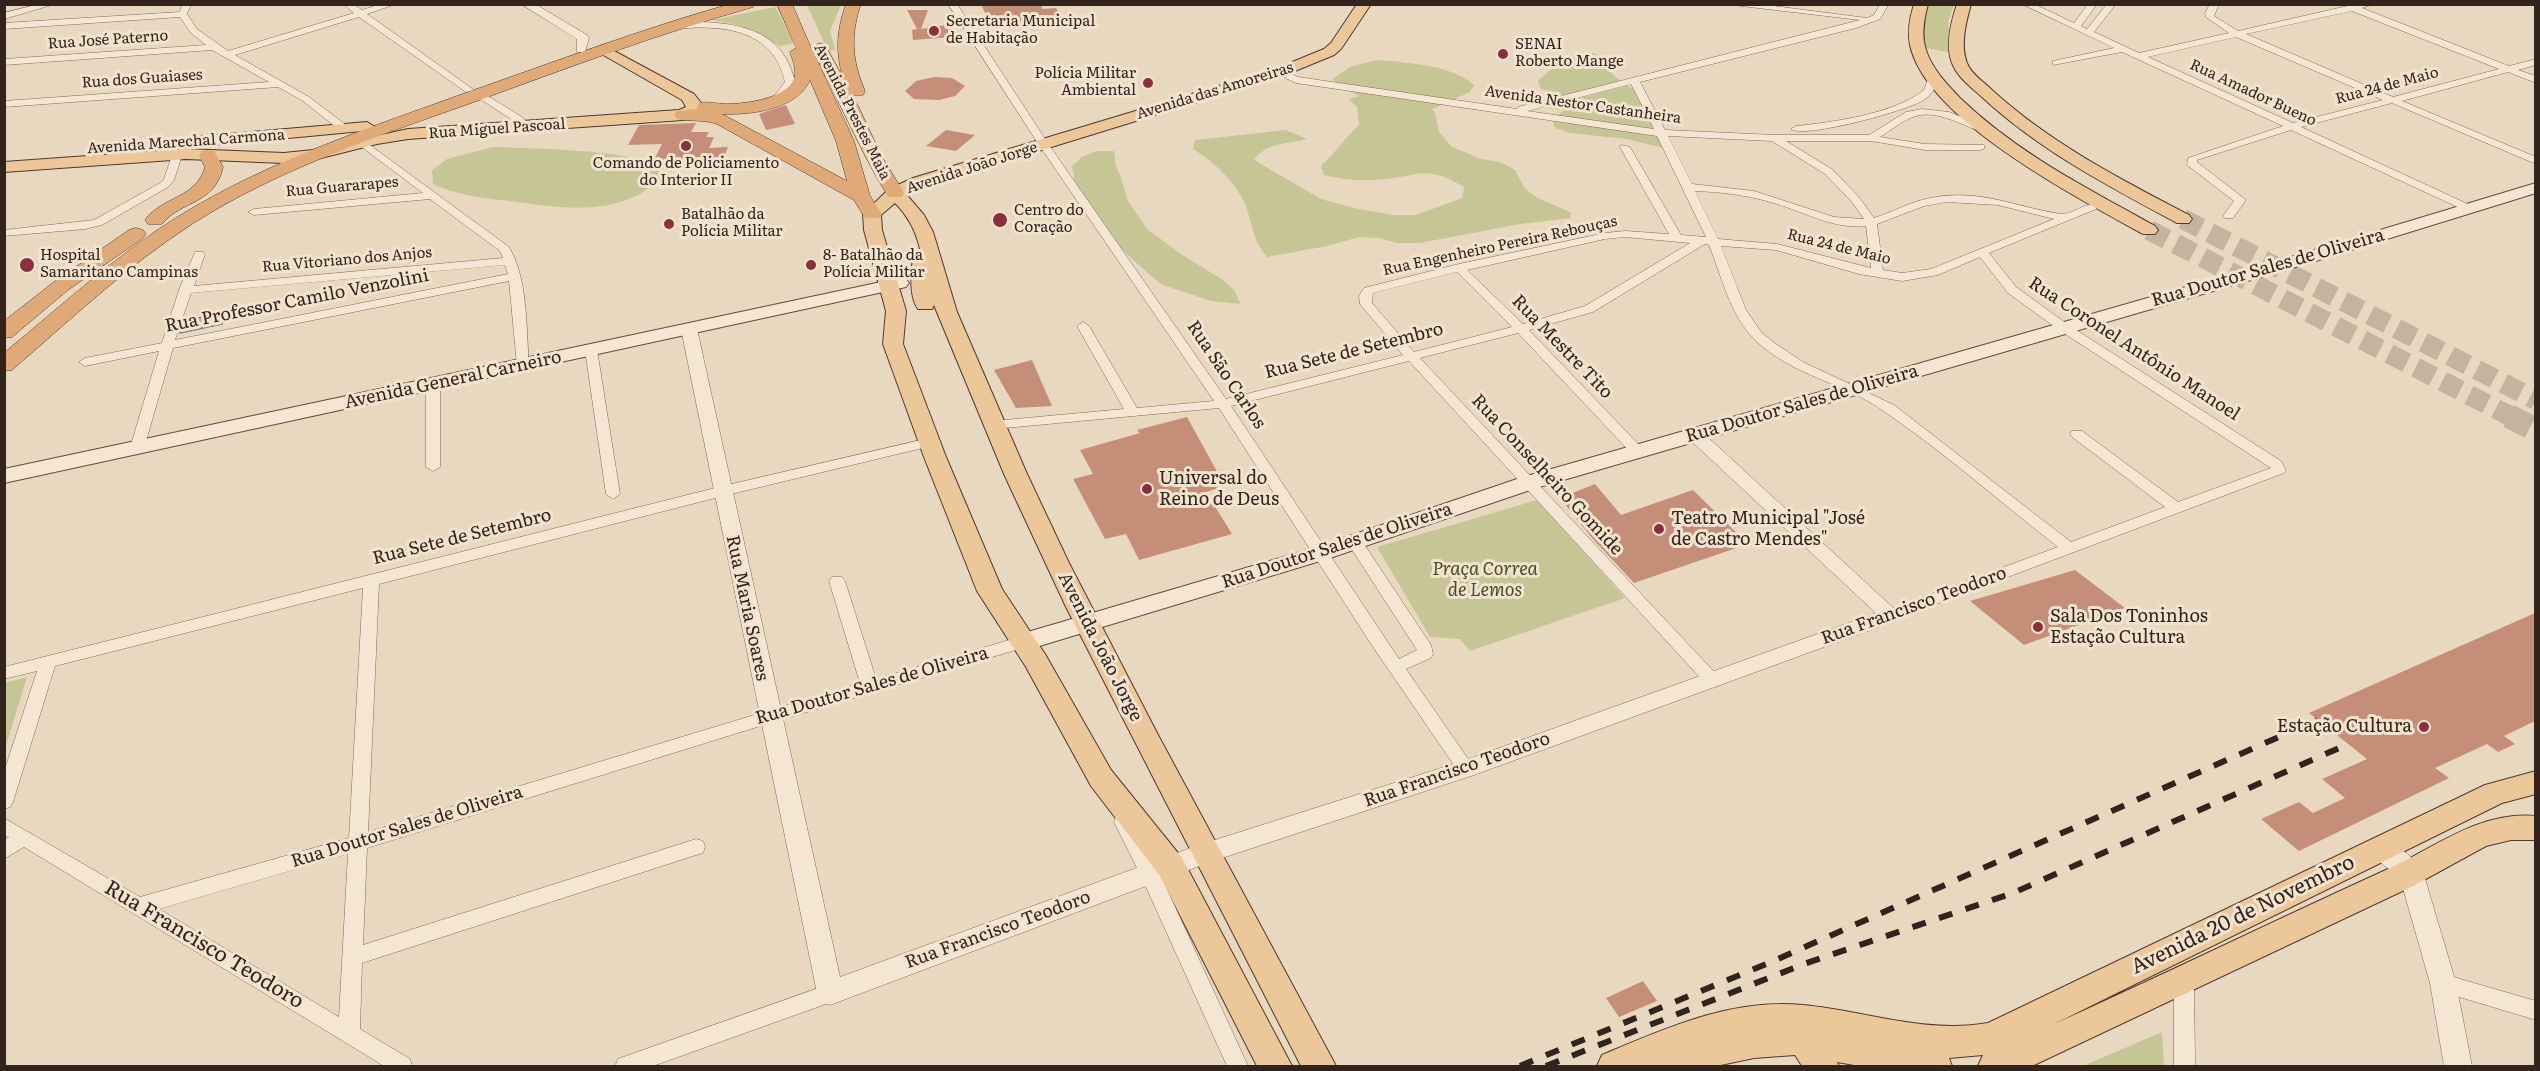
<!DOCTYPE html>
<html>
<head>
<meta charset="utf-8">
<style>
	body { margin:0 }
	#map { position:relative; width:2540px; height:1071px; overflow:hidden; background:#e9d8c0; font-family:Literata,serif }
	canvas { display:block }
	.frame { position:absolute; inset:0; border:6px solid #32241d; pointer-events:none }
</style>
</head>
<body>
<div id="map">
<canvas width="2540" height="1071"></canvas>
<div class="frame"></div>
</div>
<script>
const g = document.querySelector('canvas').getContext('2d');
g.lineJoin = 'round';
function fillPath(path, color) { g.fillStyle = color; g.fill(path, 'evenodd'); }
function strokePath(path, color, width, dash) { g.strokeStyle = color; g.lineWidth = width; g.lineCap = dash ? 'butt' : 'round'; g.setLineDash(dash || []); g.stroke(path); }
function write(font, color, halo, rows, align = 'center') {
  g.font = font + ' Literata,serif'; g.lineWidth = 6; g.setLineDash([]); g.textBaseline = 'middle'; g.strokeStyle = halo; g.fillStyle = color; for (const [text, x, y, turn = 0] of rows) {
    g.save(); g.translate(x, y); g.rotate((+turn || 0) * Math.PI / 180); g.textAlign = isNaN(turn) ? turn : align; if (halo) g.strokeText(text, 0, 0); g.fillText(text, 0, 0); g.restore();
  }
}
fillPath(new Path2D(`
	M807,5H841L830,31L835,50L828,51Z
	M1925,5H1954L1948,22L1954,53L1920,47Z
	M775,7L794,43L780,46L738,25L712,20Z
	M1594,53L1605,59L1612,74L1631,88L1637,86L1667,149L1626,139L1570,133L1555,128L1552,120L1564,110L1547,108L1562,104L1553,94L1540,88L1538,81C1558,63 1565,56 1594,53Z
	M1377,60C1408,63 1450,64 1474,85L1470,92L1432,109L1435,113L1439,132L1452,147L1481,159L1500,162L1515,170L1525,189L1538,198L1572,213L1570,214L1571,218L1520,224L1420,243H1397L1379,238L1359,237L1327,246L1267,257C1254,243 1252,224 1246,206C1236,182 1214,162 1193,149L1195,140L1286,130L1307,139C1288,144 1265,143 1254,160L1321,199L1354,208L1394,215H1416L1462,198L1464,187C1455,182 1444,175 1433,174C1421,172 1412,175 1400,177C1375,181 1349,182 1324,175L1321,166C1335,153 1345,138 1359,125L1357,107L1349,99L1359,96L1338,85L1332,79L1350,67Z
	M493,147C548,149 606,149 659,164L661,179C647,190 634,199 617,203C581,212 546,206 510,201C483,198 459,196 433,184L432,170L447,159Z
	M1097,151H1114L1116,167L1120,175L1128,201L1147,229L1181,254L1223,280L1235,291L1240,304L1211,301L1163,285L1151,276L1109,238L1073,183L1074,175L1072,166L1082,157Z
	M1537,500L1625,598L1470,651L1460,639L1430,637L1377,547Z
	M27,677L5,749V683Z
	M2162,1032L2164,1066H2083Z`), '#c6c596');
const water = new Path2D(`
	M224,313L222,324L180,333L182,321Z`);
fillPath(water, '#a3bcb1');
strokePath(water, '#6b897d', 1.5);
fillPath(new Path2D(`
	M981,4H1042V9L1056,8L1063,20L992,29Z
	M907,10H928L921,29L946,25L953,37L913,40L912,30L917,29Z
	M934,77L952,78L965,86L955,96L939,100L914,99L905,91L916,81Z
	M786,105L795,124L766,130L759,114Z
	M696,123L691,132H709L706,137H714L709,148L728,147L720,167L680,169L685,159L654,160L662,144L628,145L639,125Z
	M946,130L975,135L956,151L926,146Z
	M1032,360L1052,406L1016,408L994,370Z
	M1187,417L1225,486L1206,492L1232,534L1139,560L1126,534L1105,539L1088,507L1073,479L1093,474L1080,450L1140,433L1137,430Z
	M1595,484L1621,515L1693,490L1748,544L1634,583L1592,538L1560,498Z
	M2075,570L2125,608L2024,645L1970,601Z
	M2535,613V721L2504,736L2515,744L2498,752L2487,744L2435,768L2449,778L2299,851L2261,819L2299,802L2313,813L2345,798L2322,779L2367,759L2309,713Z
	M1643,981L1657,1001L1619,1017L1606,998Z`), '#c58e79');
strokePath(new Path2D(`
	M2183,219L2536,400
	M2149,230L2512,417`), '#c4b49f', 20, [20, 10]);
strokePath(new Path2D(`
	M2509,416L2536,430`), '#c4b49f', 24, [24, 12]);
const minor = new Path2D(`
	M39,4H55L4,19V13Z
	M182,4H191L187,14L197,29L228,51L354,13L343,4H353L362,10L381,4H396L367,14L474,90L466,92L359,17L235,55L309,97L350,128V132H342L303,101L278,87L4,107V101L269,82L212,50L4,65V59L206,45L191,33L180,17L4,29V23L180,12Z
	M948,4H957L1049,145L1226,399L1403,355L1360,304L1359,296L1364,288L1459,264L1605,233L1625,231L1669,234L1620,147L1621,145L1630,147L1681,235L1706,237L1657,136L1296,83L1277,74V70H1283L1298,77L1517,109L1518,107L1860,20L1724,4H1758L1867,18L1874,15L1880,4H1889L1880,19L1856,28L1640,82L1665,130L1775,135H1869L1906,112L1922,109L1949,112L1987,127V131L1983,132C1962,126 1936,108 1913,117C1902,121 1890,131 1880,137L1925,144L1984,145V149L1980,150H1925L1871,141H1786L1833,170L1859,197L1874,218C1893,212 1910,202 1930,198C1979,188 2015,207 2061,214C2073,215 2084,202 2096,205V209L1989,253L2016,287L2067,324L2281,461L2286,470L2284,473L1891,621L1885,619L1883,615L1885,611L2058,547C2000,502 1945,453 1885,412C1844,382 1791,376 1754,339C1729,313 1722,277 1709,245L1705,244L1593,312L1529,330L1642,448L1644,451L1642,454H1632L1518,333L1420,358L1718,676L1720,680L1718,684L1712,686L1706,684L1409,361L1231,406L1399,659L1417,650L1347,542L1350,538H1360L1431,645L1433,654L1431,658L1406,669L1475,769L1472,774L1466,776L1460,774L1371,644L1219,408L994,429L987,425L994,421L1124,409L1077,326L1083,322L1089,326L1137,408L1214,401L1039,145ZM1631,84L1654,129L1527,111ZM1668,136L1772,141L1825,174L1851,201L1864,219L1834,217L1754,191L1692,184ZM1695,191C1721,192 1746,195 1770,202C1801,210 1833,230 1866,226L1871,268L1777,244L1718,239ZM1947,202L1998,205L2054,219L1931,269L1902,273L1883,270L1877,224L1924,206ZM1625,237L1690,243L1585,306L1523,324L1467,270L1605,239ZM1721,246L1776,250L1859,274L1902,281L1938,275L1980,257L2008,293L2059,330L2271,468L2178,502L2082,431H2072L2070,434L2072,437L2165,507L2071,542L1894,405L1803,362L1776,344L1762,333L1746,310ZM1457,272L1512,327L1414,352L1372,303L1373,293Z
	M2022,4H2034L2074,23L2088,4H2097L2081,26L2087,29L2107,4H2116L2094,32L2139,53L2229,33L2206,17L2205,13L2210,4H2219L2214,16L2238,31L2356,4H2374L2362,8L2509,66L2536,59V65L2518,70L2536,76V83L2508,72L2402,101L2536,157V164L2392,103L2301,127L2472,206V210H2464L2291,130L2197,160V162L2246,200L2233,218H2225L2223,216L2234,201L2187,165L2188,158L2283,126L2122,52L2053,65V61L2114,48ZM2352,11L2499,69L2393,97L2246,34ZM2236,37L2383,100L2293,123L2148,57Z
	M694,22C740,22 784,31 795,82L779,102H773L771,100L785,82C774,30 723,24 678,29L674,26Z
	M1933,76L1938,79C1935,89 1931,96 1922,101C1905,111 1804,139 1791,129L1796,126C1834,122 1894,114 1924,90L1928,79Z
	M477,93H483L522,117L527,123L526,130H518L514,121L477,97Z
	M363,140L509,247C528,279 526,326 529,365L528,368H518L517,365L509,281L173,348L144,448L142,451H132L130,448L159,351L85,366L79,362L85,358L162,343L179,290L195,252H203L205,254L194,286L503,258L500,251L430,199L254,215L248,212L254,209L423,193L359,145V141ZM505,265L508,274L175,340L191,293Z
	M177,152L182,155L174,180L168,187L102,225L85,229L4,236V230L94,220L160,183L164,179L172,155Z
	M591,346L597,350L620,494L613,499L606,494L585,350Z
	M433,380L440,384V467L433,471L426,467V384Z
	M930,438L937,442L935,445L723,496L379,584L368,832L860,683L829,581L832,577H842L845,581L876,679L1023,636L1029,638L1031,642L1029,646L770,723L367,848L363,945L696,839L703,841L705,847L703,853L696,855L362,963L360,1029L410,1059L412,1066H384L24,847L4,859V841L9,837L4,835V818L140,897L349,838L363,588L55,666L13,802L10,807L4,809V772L37,671L4,679V667L723,486ZM348,854L339,1017L159,909Z
	M1123,814L1130,817L1160,874L1248,1066H1227L1141,876L1114,822L1116,817Z
	M2184,972L2191,975L2194,981L2195,1066H2174V981L2177,975Z
	M2443,974L2536,1001V1020L2436,990L2433,983L2436,976Z
	M830,984L837,986L840,993L837,1000L653,1066H615L618,1059L626,1056Z`);
const tertiary = new Path2D(`
	M521,4H535L587,35L589,38L585,52H577V39Z
	M689,324L697,329L840,977L1196,846L1460,762L1876,613L1688,438L1685,434L1688,430H1700L1901,615L1898,620L1474,775L1210,862L830,1005L821,1002L817,993L681,329Z
	M2380,838C2395,843 2416,858 2423,872L2456,983L2472,1066H2444L2430,983L2400,878L2371,855L2368,848L2371,841Z`);
const secondary = new Path2D(`
	M2536,183V193L2306,264L1536,488L1330,558L1023,651L1014,648L1011,642L1014,636L1314,548L1520,478L2294,256Z
	M900,278L906,279L909,283L906,287L4,483V469Z`);
const primary = new Path2D(`
	M1357,4H1371L1341,49L1334,55L1285,75L925,186L906,194L924,215L933,232L957,312L1027,474L1069,563L1157,733L1336,1066H1301L1066,607L1004,474L934,305L932,309H918C908,295 912,270 913,254L920,249C916,231 908,216 895,203L881,215L882,230L906,311L903,344L946,457L1002,589L1045,654L1111,770L1182,858L1292,1066H1257L1160,876L1091,786L1026,667L977,591L924,457L883,344L886,311L864,230L863,214L889,189L913,178L1275,69L1324,49L1331,43Z
	M1914,4H1928C1924,19 1921,35 1926,50C1932,69 1947,84 1960,98C2017,153 2087,188 2155,226L2158,230L2155,234H2143C2080,199 1926,120 1910,45C1907,31 1910,17 1914,4Z
	M1957,4H1971C1966,22 1960,45 1967,63C1971,74 1984,82 1992,90C2050,143 2120,179 2189,215L2192,219L2189,223H2177C2108,186 2039,150 1982,97C1971,87 1957,77 1952,63C1945,45 1951,22 1957,4Z
	M603,45L694,94L702,104L701,109L683,120L408,139L377,144L313,160L284,163L186,159L4,172V162L186,149L284,153L313,150L408,129L679,110L686,107L682,100L598,52L596,49Z
	M367,122L375,127L373,130L193,147L185,142L193,137Z
	M2536,771V794L2502,803L2052,1025C2165,974 2276,920 2388,869C2436,847 2479,811 2536,816V840H2511L2486,846L2413,886L2032,1066H1978L1983,1055L1949,1058L1952,1066H1860L1837,1062L1839,1066H1802L1795,1055L1754,1058L1716,1066H1597L1602,1055C1666,1028 1732,998 1803,1005C1866,1011 1924,1034 1988,1023L2485,785Z`);
const trunk = new Path2D(`
	M730,4H755L753,7C658,34 567,68 474,102C378,136 278,169 192,224C127,266 70,320 12,370L4,371V353C61,306 116,255 179,216C270,160 372,127 471,91C557,61 642,29 730,4Z
	M777,4H792L811,48L819,43L825,45L843,77C835,52 837,29 846,4H861C850,35 852,61 865,91L863,95H853L881,155L904,193L902,197H888L886,193C858,147 838,98 813,51L854,141L870,196L882,214L879,218H865L854,200L717,124C702,119 691,122 677,119L674,115L677,111L698,109L697,107L699,103C708,101 717,104 727,104C746,104 792,98 795,75C796,67 792,59 790,52L796,48ZM810,80L836,141L847,181L722,114C750,115 797,110 810,80Z
	M208,150L214,151L223,167C215,205 181,200 162,224H148L145,220C161,197 197,198 205,167L199,155L202,151Z
	M136,228L143,230L146,234L143,238L68,290L12,337L4,338V321L54,282L129,230Z`);
strokePath(minor, '#81695a', 1);
strokePath(tertiary, '#81695a', 1);
strokePath(secondary, '#634b3d', 2);
strokePath(primary, '#4f392e', 2);
strokePath(trunk, '#4f392e', 1);
fillPath(minor, '#f5e6d3');
fillPath(tertiary, '#f5e6d3');
fillPath(secondary, '#f5e6d3');
fillPath(primary, '#ebc79a');
fillPath(trunk, '#dfaa78');
strokePath(new Path2D(`
	M1520,1066L1771,962L2317,720
	M1546,1066L1804,964L2013,893L2348,744`), '#32241d', 6, [14, 14]);
for (const [x, y, r, color] of [
	[934,31,6,"#8b2f3c"],
	[1503,54,6,"#8b2f3c"],
	[1148,83,6,"#8b2f3c"],
	[686,146,6,"#8b2f3c"],
	[1000,220,8,"#8b2f3c"],
	[669,224,6,"#8b2f3c"],
	[27,265,8,"#8b2f3c"],
	[811,265,6,"#8b2f3c"],
	[1147,489,6,"#8b2f3c"],
	[1659,529,6,"#8b2f3c"],
	[2038,627,6,"#8b2f3c"],
	[2424,727,6,"#8b2f3c"]
]) { const dot = new Path2D(); dot.arc(x, y, r, 0, 2 * Math.PI); g.fillStyle = color; g.fill(dot); strokePath(dot, '#f2e3cf', 2); }
write('15px', '#32241d', '#f2e3cf', [
	["Secretaria Municipal",946,22],
	["de Habitação",946,39],
	["SENAI",1515,45],
	["Roberto Mange",1515,62],
	["Polícia Militar",1136,74,"right"],
	["Ambiental",1136,91,"right"],
	["Comando de Policiamento",686,164,"center"],
	["do Interior II",686,181,"center"],
	["Centro do",1014,211],
	["Coração",1014,228],
	["Batalhão da",681,215],
	["Polícia Militar",681,232],
	["Hospital",40,256],
	["Samaritano Campinas",40,273],
	["8- Batalhão da",823,256],
	["Polícia Militar",823,273]
], 'left');
write('15px', '#32241d', '#f2e3cf', [
	["Rua José Paterno",108,40,-4],
	["Rua dos Guaiases",142,79,-4],
	["Rua 24 de Maio",2387,86,-15],
	["Avenida das Amoreiras",1215,91,-17],
	["Rua Amador Bueno",2253,93,25],
	["Avenida Nestor Castanheira",1583,105,8],
	["Avenida Prestes Maia",852,112,63],
	["Rua Miguel Pascoal",497,129,-4],
	["Avenida Marechal Carmona",186,142,-4],
	["Avenida João Jorge",972,168,-18],
	["Rua Guararapes",342,187,-5],
	["Rua Engenheiro Pereira Rebouças",1500,246,-12],
	["Rua 24 de Maio",1839,247,14],
	["Rua Vitoriano dos Anjos",347,260,-5]
]);
write('18px', '#32241d', '#f2e3cf', [
	["Rua Doutor Sales de Oliveira",2268,268,-16],
	["Rua Professor Camilo Venzolini",297,301,-11],
	["Rua Mestre Tito",1562,347,46],
	["Rua Coronel Antônio Manoel",2134,349,33],
	["Rua Sete de Setembro",1354,351,-14],
	["Rua São Carlos",1226,375,56],
	["Avenida General Carneiro",453,380,-12],
	["Rua Doutor Sales de Oliveira",1802,404,-16],
	["Rua Conselheiro Gomide",1547,475,47],
	["Rua Sete de Setembro",462,537,-14],
	["Rua Doutor Sales de Oliveira",1337,546,-18],
	["Rua Francisco Teodoro",1914,606,-20],
	["Rua Maria Soares",747,608,78],
	["Avenida João Jorge",1100,647,63],
	["Rua Doutor Sales de Oliveira",872,686,-16],
	["Rua Francisco Teodoro",1457,770,-19],
	["Rua Doutor Sales de Oliveira",407,827,-17],
	["Rua Francisco Teodoro",998,930,-20]
]);
write('18px', '#32241d', '#f2e3cf', [
	["Universal do",1159,479],
	["Reino de Deus",1159,500],
	["Teatro Municipal \"José",1671,519],
	["de Castro Mendes\"",1671,540],
	["Sala Dos Toninhos",2050,617],
	["Estação Cultura",2050,638],
	["Estação Cultura",2412,727,"right"]
], 'left');
write('italic 18px', '#484d25', '#f2e3cf', [
	["Praça Correa",1485,570],
	["de Lemos",1485,591]
]);
write('21px', '#32241d', '#f2e3cf', [
	["Avenida 20 de Novembro",2243,915,-26],
	["Rua Francisco Teodoro",204,945,31]
]);
</script>
</body>
</html>
